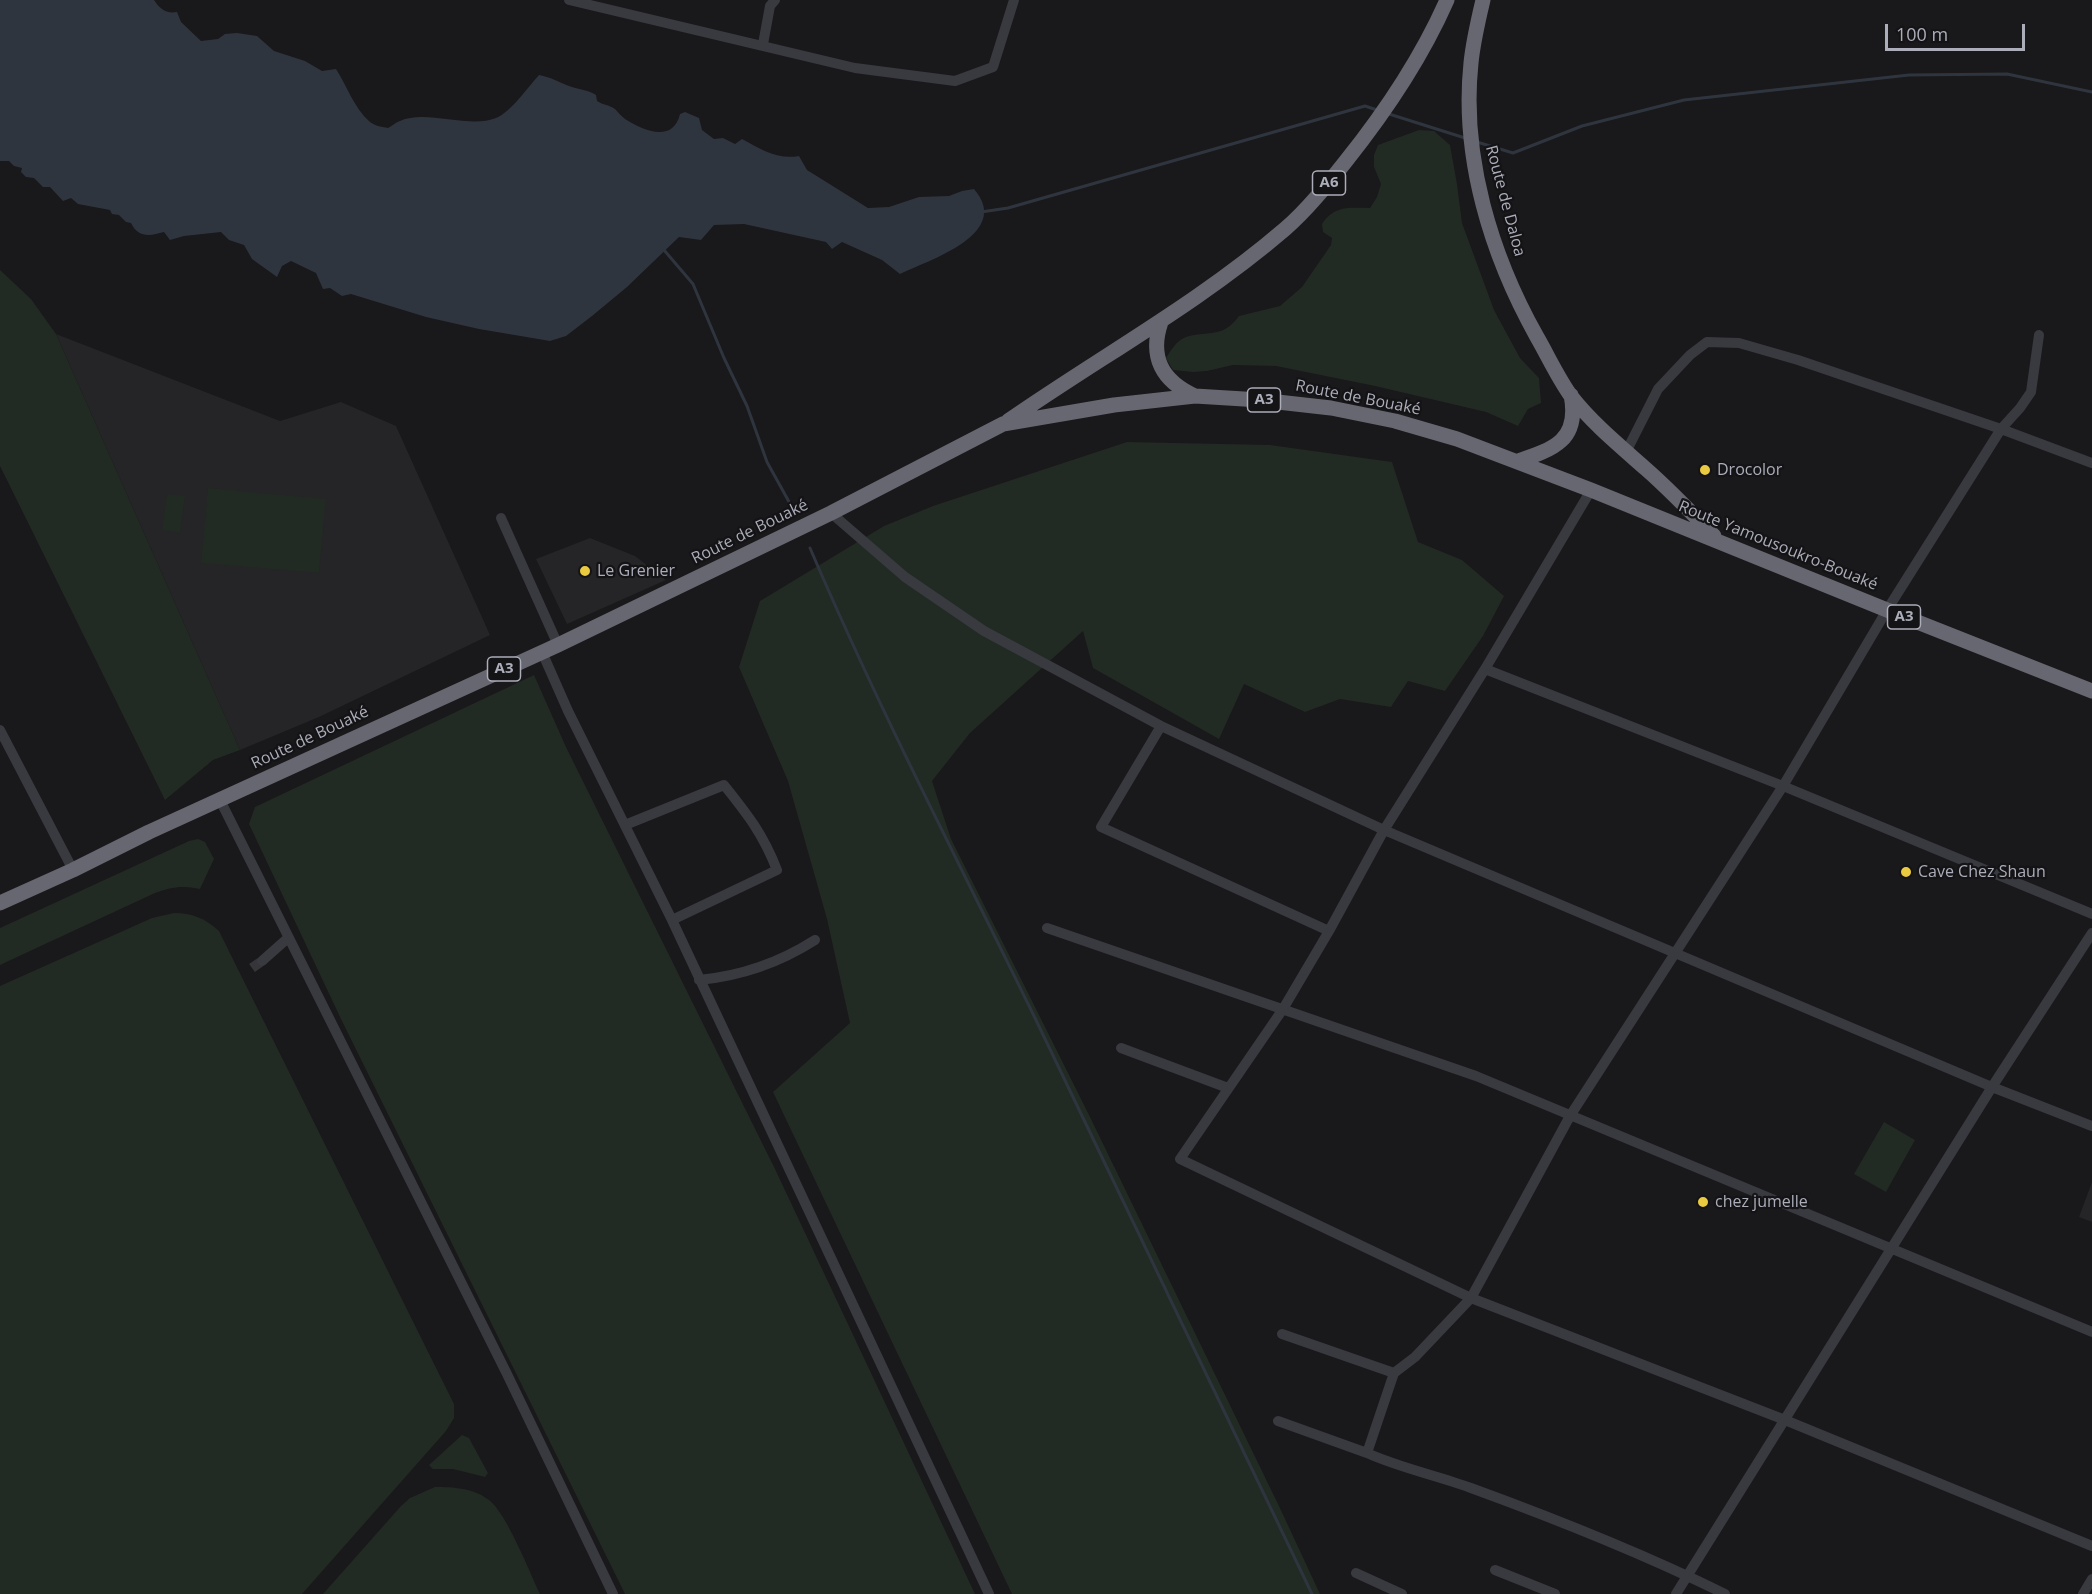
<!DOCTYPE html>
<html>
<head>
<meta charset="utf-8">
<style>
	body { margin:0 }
	#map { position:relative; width:2092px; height:1594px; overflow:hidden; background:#19181a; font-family:"Open Sans",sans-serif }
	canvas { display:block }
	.scale { position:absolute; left:1885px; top:24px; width:140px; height:27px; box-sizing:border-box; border:3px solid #abadb9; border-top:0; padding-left:8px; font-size:18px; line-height:21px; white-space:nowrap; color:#abadb9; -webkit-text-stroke:4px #141315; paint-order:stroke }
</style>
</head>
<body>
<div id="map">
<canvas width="2092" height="1594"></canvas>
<div class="scale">100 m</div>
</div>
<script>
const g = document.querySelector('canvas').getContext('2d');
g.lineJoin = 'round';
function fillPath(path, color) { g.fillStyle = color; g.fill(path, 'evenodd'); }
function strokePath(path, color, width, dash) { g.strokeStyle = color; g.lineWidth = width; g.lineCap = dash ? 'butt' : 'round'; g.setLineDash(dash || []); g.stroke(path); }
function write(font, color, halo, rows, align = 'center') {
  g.font = font + ' "Open Sans",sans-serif'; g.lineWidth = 4.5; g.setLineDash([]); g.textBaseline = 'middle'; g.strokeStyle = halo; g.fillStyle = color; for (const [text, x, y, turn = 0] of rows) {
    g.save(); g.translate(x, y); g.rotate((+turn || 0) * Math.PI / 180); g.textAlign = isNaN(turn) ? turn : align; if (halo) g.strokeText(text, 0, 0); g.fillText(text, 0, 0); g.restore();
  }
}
fillPath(new Path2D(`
	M56,334L280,421L341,402L396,426L490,635L319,717L240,750Z
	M590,538L635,556L666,580L567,624L536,559Z
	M2092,1182V1222L2079,1217Z`), '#252427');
fillPath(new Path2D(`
	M1419,130L1434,131L1450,145L1457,184L1462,223L1494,310L1520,358L1539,378L1541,403L1528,409L1518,426L1486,412L1375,386L1276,366L1233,365L1207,371L1193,372L1173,370L1166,358C1171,350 1177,340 1186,337C1209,330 1222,339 1239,316L1280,306L1302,287L1331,245L1332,238L1323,232L1322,224C1335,205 1349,208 1370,208L1377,197L1381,184L1374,167V155L1378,145Z
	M0,270L31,299L56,334L240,750L213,760L165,800L0,466Z
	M1127,442L1270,445L1392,462L1418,542L1462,560L1504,596L1483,636L1445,691L1408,681L1391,707L1340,699L1305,712L1244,684L1219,739L1093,668L1083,631L970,733L932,781L951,839L1090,1117L1279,1506L1320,1594H1012L773,1092L850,1023L827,919L788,781L739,667L760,601L884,526L933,506Z
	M208,488L326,499L319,573L201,563Z
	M167,494L185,496L180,533L162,530Z
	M534,675L566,747L775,1169L975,1594H625L341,1019L249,824L255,807Z
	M198,839L205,842L214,859L200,889C183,885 171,887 155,893L0,965V928L189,841Z
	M174,913C192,913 205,918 219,931L454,1404V1418L446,1431L302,1594H0V986L152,918Z
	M1884,1122L1915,1140L1886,1192L1854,1174Z
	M462,1435L469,1438L488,1473L485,1477L453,1469H433L429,1465Z
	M435,1487C453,1487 474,1488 489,1500C507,1514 529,1571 540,1594H323L401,1506L410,1498Z`), '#222a24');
fillPath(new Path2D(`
	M0,0H154C160,9 166,14 177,12L181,22L201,41L218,39L225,34L237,33L257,36L274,51L305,61L322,71L336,69C347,86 354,108 370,122C375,126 383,127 388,128C392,126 396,122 400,121C426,109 469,129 496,118C511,112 528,87 539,75C551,77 560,83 572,87C581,90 588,90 596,95L597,101C603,105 610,105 615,109C618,112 621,116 625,119C642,130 673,144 680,114L685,112L699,118L702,130L714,139L723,138L735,144L742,139C761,149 777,160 799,156L807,170L868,208L889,207L919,197L949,196L962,191L974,189C1013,234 929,260 900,274L882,260L842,242L832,249L826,242L744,224L714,225L701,240L679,237L627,287L592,316L566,336L550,341L479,329L426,317L351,294L342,296L330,288L323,289L316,273L291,261L282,266L277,277L252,259L244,245L229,240L221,232L184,236L170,240L164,232C150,236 138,238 131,223L126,222L119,215L112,214L110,210L78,204L71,198L63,201L50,187H43L34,178L26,177L21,172L22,168L14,166L9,161H0Z`), '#2f353e');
strokePath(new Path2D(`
	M1389,114L1465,138
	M1477,142L1513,153L1582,126L1684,100L1909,75L2007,74L2092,92
	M981,212L1008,208L1365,106L1377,110
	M664,250L693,284L724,358L747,406L767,462L793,509
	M810,548C878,707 958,861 1034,1016C1128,1208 1220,1401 1312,1594`), '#2f353e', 3);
strokePath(new Path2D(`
	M252,968L262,961`), '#36363a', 10, [10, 5]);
strokePath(new Path2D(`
	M569,0L855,68L955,81L993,67L1014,0
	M763,44L770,6L775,0
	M1626,452L1658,389L1690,355L1707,342L1739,343L1798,360L2001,429L2092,463
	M831,513L905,577L984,631L1161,726L1384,830L1992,1087L2092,1126
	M501,518L558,645
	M542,652L568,711L672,920L989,1594
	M1485,669L1591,490
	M1161,726L1101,827L1329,931
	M0,730L73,870
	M220,800L506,1372L613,1594
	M625,825L724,785C748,815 763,834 777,870L672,920
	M2092,914L1783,786L1485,669L1384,830L1329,931L1283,1009L1180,1159L1471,1298L1785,1420L2092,1546
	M1047,928L1476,1076L2092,1332
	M262,961L288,938
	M699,980C741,976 779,963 815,940
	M1121,1048L1228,1088
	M1282,1334L1394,1373
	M1278,1421L1367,1453
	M1495,1570L1555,1594
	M1356,1573L1402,1594
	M1676,1594L1992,1087L2092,933
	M1725,1594C1644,1554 1556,1519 1471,1488C1436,1475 1400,1468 1367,1453L1394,1373L1415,1357L1471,1298L1570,1116L1783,786L1887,610L2001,429L2020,408L2031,392L2039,335
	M2083,1594L2092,1579`), '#393a3f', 10);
strokePath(new Path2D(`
	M1483,0C1478,21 1473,42 1471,63C1461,157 1491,255 1537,337C1548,356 1558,378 1571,396C1592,423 1620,446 1646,469C1670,490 1692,513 1714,536
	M1161,322C1149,357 1162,381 1195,396
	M1008,421C1100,357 1199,303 1285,229C1307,210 1327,185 1346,161C1386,111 1421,59 1447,0
	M1518,461C1554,449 1580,440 1571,395
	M0,903L73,870L149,832L558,645L831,513L1003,424L1114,405L1195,396L1260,400L1331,408L1395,421L1457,439L1591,490L1887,610L2092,691`), '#666770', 15);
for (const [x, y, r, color] of [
	[1705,470,6,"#eaca40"],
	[585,571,6,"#eaca40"],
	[1906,872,6,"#eaca40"],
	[1703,1202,6,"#eaca40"]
]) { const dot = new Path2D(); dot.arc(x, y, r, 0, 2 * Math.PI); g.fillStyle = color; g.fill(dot); strokePath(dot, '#141315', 2); }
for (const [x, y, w] of [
	[1329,183,33],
	[1264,400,33],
	[1904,617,33],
	[504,669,33]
]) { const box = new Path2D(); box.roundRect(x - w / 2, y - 12, w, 24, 4.5); g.fillStyle = '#141315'; g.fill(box); strokePath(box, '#abadb9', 1.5); }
write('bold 15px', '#abadb9', null, [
	["A6",1329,183],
	["A3",1264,400],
	["A3",1904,617],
	["A3",504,669]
]);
write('16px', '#abadb9', '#141315', [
	["Route de Daloa",1505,201,75],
	["Route de Bouaké",1358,398,11],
	["Route de Bouaké",750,532,-26],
	["Route Yamousoukro-Bouaké",1778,546,22],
	["Route de Bouaké",310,738,-25]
]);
write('16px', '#abadb9', '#141315', [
	["Drocolor",1717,470],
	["Le Grenier",597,571],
	["Cave Chez Shaun",1918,872],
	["chez jumelle",1715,1202]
], 'left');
</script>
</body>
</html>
